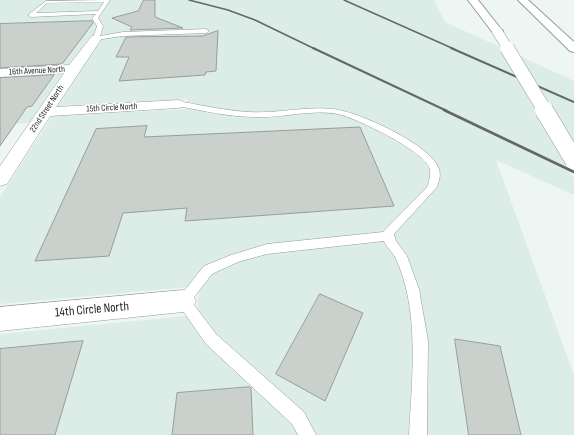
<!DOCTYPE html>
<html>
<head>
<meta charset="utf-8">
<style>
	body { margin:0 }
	canvas { display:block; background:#eef6f3 }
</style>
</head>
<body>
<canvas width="574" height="435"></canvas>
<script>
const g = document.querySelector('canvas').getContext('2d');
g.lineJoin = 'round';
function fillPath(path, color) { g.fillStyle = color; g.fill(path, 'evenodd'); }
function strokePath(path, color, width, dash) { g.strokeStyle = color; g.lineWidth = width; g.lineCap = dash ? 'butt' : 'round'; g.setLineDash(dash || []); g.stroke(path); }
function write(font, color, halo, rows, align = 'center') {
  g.font = font + ' "Sofia Sans Condensed",sans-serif'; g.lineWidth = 3; g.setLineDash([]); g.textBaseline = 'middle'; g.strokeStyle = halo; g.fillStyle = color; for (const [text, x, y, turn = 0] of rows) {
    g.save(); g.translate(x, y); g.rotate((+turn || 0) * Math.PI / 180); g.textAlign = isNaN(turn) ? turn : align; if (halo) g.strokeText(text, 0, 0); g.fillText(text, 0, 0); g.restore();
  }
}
fillPath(new Path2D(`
	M0,0H434L445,22L500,47L574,179V195L496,160L574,375V435H0V334L197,315L199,286L0,304V197L52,116L186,109L187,99L58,106L81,69L104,36H91L68,66L0,69Z
	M520,56L574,81V143Z
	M63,73L29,123L0,125V76Z`), '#dcece6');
const building = new Path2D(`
	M144,0H155V17L183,28L130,30L132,27L112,18L138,11Z
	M92,21L93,23L62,64L0,68V24Z
	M218,31L216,71L206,72L205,75L119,81L129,57H116L126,37L202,36Z
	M54,75L32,106L27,107L0,146V78Z
	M147,126L144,137L360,127L394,206L185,221L187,208L123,213L109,256L35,261L96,129Z
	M320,294L363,313L325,401L276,374Z
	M455,339L500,346L521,435H469Z
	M83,341L55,435H0V349Z
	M250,387L251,388L253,435H172L177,393Z`);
fillPath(building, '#cad0cb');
strokePath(building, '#999e9a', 1);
const service = new Path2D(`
	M110,0L98,18L103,26L100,36L123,32L206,29L209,31L206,33L123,36L96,40L93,38L97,26L92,18L96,14L31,17L28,15L46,1ZM104,2L98,11L36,13L47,3Z
	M175,102C183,101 192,104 199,105C215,108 232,111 248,112C276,114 305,106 333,109C357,111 432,145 439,169C441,176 439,181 437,187L394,234L396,241L407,256L419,289L428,341L427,435H409C412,379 420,311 396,259C393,252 387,248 384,241L267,254L238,262L212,274L191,301L216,334L304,412L316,435H298L292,424L206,344L176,301L204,266L231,255L267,244L383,232L427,187C429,181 431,176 430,169C425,151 356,118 338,114C311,109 283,118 256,117C230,117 204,111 178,106H175Z`);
const minor = new Path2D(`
	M96,35L102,38L56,107L178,100L183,101L185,104L183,107L178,108L50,116L7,184L0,186V166L64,73L0,77V69L69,65L92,36Z
	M183,290L192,293L196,301L192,309L183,312L0,331V307Z`);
const motorway = new Path2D(`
	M468,0H478L501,29L503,31L501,33H493Z
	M518,0H528L574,42V52L570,51Z`);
strokePath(service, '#949b99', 1);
strokePath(minor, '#949b99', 1);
strokePath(motorway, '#949b99', 2);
fillPath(service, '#fff');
fillPath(minor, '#fff');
fillPath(motorway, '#fff');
strokePath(new Path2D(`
	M189,0L228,10L255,20L315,49
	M344,0L454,49`), '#636766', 1.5);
strokePath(new Path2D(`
	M313,48L447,111
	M451,48L574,102`), '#636766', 2);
strokePath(new Path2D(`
	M444,110L574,172`), '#636766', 2.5);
const motorwayBridgeFar2 = new Path2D(`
	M497,31L508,49`);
const motorwayBridgeFar1 = new Path2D(`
	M507,48L545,111`);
const motorwayBridge = new Path2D(`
	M544,110L574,160`);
strokePath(motorwayBridgeFar2, '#949b99', 11, []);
strokePath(motorwayBridgeFar1, '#949b99', 15, []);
strokePath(motorwayBridge, '#949b99', 19, []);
strokePath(motorwayBridgeFar2, '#fff', 10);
strokePath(motorwayBridgeFar1, '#fff', 14);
strokePath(motorwayBridge, '#fff', 18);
write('9px', '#1f2221', '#fff', [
	["16th Avenue North",37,71,-3],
	["15th Circle North",112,108,-3],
	["22nd Street North",47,109,-57]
]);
write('13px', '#1f2221', '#fff', [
	["14th Circle North",92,310,-5]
]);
</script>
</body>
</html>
